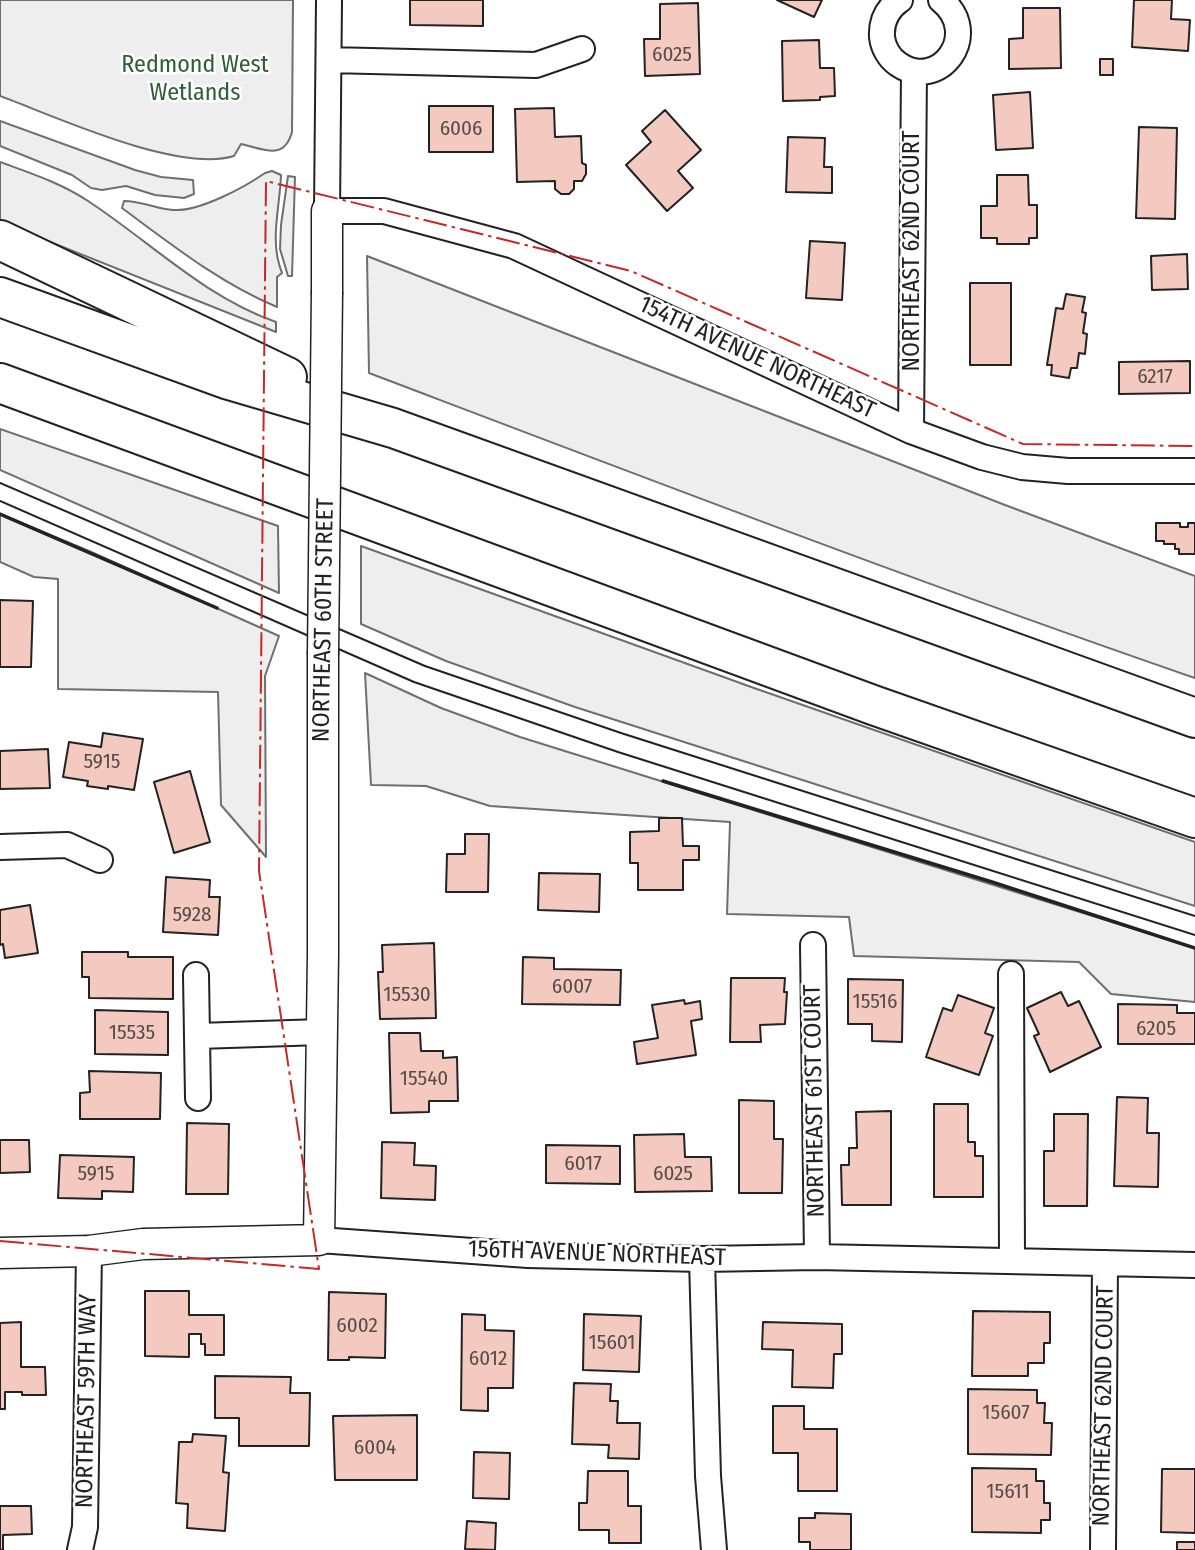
<!DOCTYPE html>
<html>
<head>
<meta charset="utf-8">
<style>
	body { margin:0 }
	canvas { display:block; background:#fff }
</style>
</head>
<body>
<canvas width="1195" height="1550"></canvas>
<script>
const g = document.querySelector('canvas').getContext('2d');
g.lineJoin = 'round';
function fillPath(path, color) { g.fillStyle = color; g.fill(path, 'evenodd'); }
function strokePath(path, color, width, dash) { g.strokeStyle = color; g.lineWidth = width; g.lineCap = dash ? 'butt' : 'round'; g.setLineDash(dash || []); g.stroke(path); }
function write(font, color, halo, rows, align = 'center') {
  g.font = font + ' "Fira Sans Condensed",sans-serif'; g.lineWidth = 5; g.setLineDash([]); g.textBaseline = 'middle'; g.strokeStyle = halo; g.fillStyle = color; for (const [text, x, y, turn = 0] of rows) {
    g.save(); g.translate(x, y); g.rotate((+turn || 0) * Math.PI / 180); g.textAlign = isNaN(turn) ? turn : align; if (halo) g.strokeText(text, 0, 0); g.fillText(text, 0, 0); g.restore();
  }
}
const green = new Path2D(`
	M0,0H293L292,132C284,161 264,149 241,144L234,156C177,173 57,117 0,96Z
	M0,121L135,170L161,177L193,180L194,194L184,198L155,195L126,186L102,190L91,188L72,175L0,146Z
	M0,162C30,173 61,183 88,201C152,243 203,296 276,322V332L0,222Z
	M272,171L281,175C280,208 269,241 282,273L277,277V307C220,283 172,245 122,208L124,201C142,201 157,209 173,210C199,212 245,187 265,173Z
	M288,176L295,177L292,276H288L280,249L281,225Z
	M367,256L1005,505L1195,576V678C917,582 643,477 369,373Z
	M0,429L278,526L279,593L0,470Z
	M0,514L89,551L279,636L265,676L266,857L221,805L218,692L58,689V579L34,577L0,562Z
	M361,546L754,688L1195,842V906L575,707L446,661L361,624Z
	M365,673L441,708L520,737L1195,948V1002L1111,994L1079,962L854,956L849,917L727,914L730,822L490,806L426,786L371,785Z`);
fillPath(green, '#eee');
strokePath(green, '#6f6f6f', 2);
const building = new Path2D(`
	M410,0H483V26L410,25Z
	M777,0H822L814,17Z
	M1134,0H1172L1171,19L1190,20L1188,51L1132,47Z
	M698,3L700,74L645,76L644,39H660V4Z
	M1023,8H1060L1061,68L1009,69V39L1023,38Z
	M819,40L820,68H834L835,96L820,97V100L783,101L782,41Z
	M1100,59H1113V75H1100Z
	M1030,92L1033,148L996,150L993,95Z
	M429,106H493V152H429Z
	M554,108L555,137L581,136L582,163L586,165V174L582,181H574V189L569,194H561L555,189V181L517,182L515,109Z
	M665,110L701,150L678,171L693,188L667,211L626,165L651,142L642,131Z
	M1139,127L1177,128L1175,219L1136,218Z
	M788,137L825,138L824,167H832V193L786,192Z
	M997,175H1028L1029,205H1037V238H1029V244H997V238H981V206H997Z
	M810,241L845,243L842,300L806,298Z
	M1187,254L1188,289L1152,290L1151,256Z
	M970,283H1011V365H970Z
	M1066,294L1085,297L1082,312L1086,313L1083,333L1087,334L1085,354L1079,353L1077,368H1071L1069,378L1051,375L1052,365H1047L1056,308L1063,309Z
	M1190,361V393L1119,394V362Z
	M1156,523H1180V527H1188V523H1195V554H1179V549H1175V544H1164V541H1156Z
	M0,600L33,601L31,667H0Z
	M103,733L143,739L134,790L108,786V789L87,786L88,781L63,777L69,742L101,747Z
	M48,749L50,788L0,789V751Z
	M190,771L210,842L174,853L154,782Z
	M659,818H682L683,846H699V860H683V890H638V863H630V832L659,831Z
	M465,834H489L488,892H446L447,854H465Z
	M539,873L600,874L599,912L538,910Z
	M166,877L210,880L209,897H220L218,935L163,932Z
	M30,905L38,953L5,958L3,944L0,945V910Z
	M434,943L436,1018L380,1019L378,972H383L382,945Z
	M82,952H128V957H173V999L89,998V977H82Z
	M523,957L554,958V969L621,970L620,1005L522,1004Z
	M731,978H785L784,992H787L785,1024L760,1025L761,1042H730Z
	M848,979L903,980L902,1042L872,1041V1024H848Z
	M1061,992L1068,1006L1079,1001L1101,1047L1050,1072L1034,1036L1039,1034L1027,1008Z
	M958,995L994,1008L985,1033L993,1036L979,1075L926,1057L943,1008L952,1011Z
	M684,1000L685,1004L700,1001L702,1019L691,1021L696,1055L637,1064L634,1042L658,1038L652,1005Z
	M1118,1004L1177,1005V1013H1195V1044H1118Z
	M95,1010L168,1012V1055L95,1054Z
	M389,1033H420L421,1051H443V1058L457,1057L458,1101H429V1112L391,1113Z
	M89,1071L161,1073L160,1119H80V1093L90,1092Z
	M1117,1097L1148,1098L1147,1133H1159L1158,1187L1114,1186Z
	M739,1100L774,1101V1139H783L782,1193H739Z
	M934,1104H968V1142H975V1156H983V1197H934Z
	M891,1111V1205H842L841,1165H849V1148H857L856,1112Z
	M1054,1114H1088L1087,1206H1044V1151H1054Z
	M187,1123L229,1124L228,1194H186Z
	M684,1134L685,1157H711L712,1191L635,1192L634,1135Z
	M0,1140H29L30,1172L0,1173Z
	M382,1142L415,1143L414,1165L436,1166L435,1200L381,1198Z
	M546,1145L620,1146V1184L546,1183Z
	M60,1155L134,1157L133,1192L102,1191V1199L58,1198Z
	M145,1291H189V1315H224V1355H205V1344H201V1334H189V1357L145,1356Z
	M329,1292L386,1294L385,1358L349,1357V1360H328Z
	M973,1311L1050,1312V1343H1044V1363H1028V1376H972Z
	M462,1314L485,1315V1330L514,1331L513,1388H488V1411L461,1410Z
	M584,1314L641,1316L639,1372L583,1370Z
	M21,1322V1367H45L46,1395H22V1392H5V1409H0V1323Z
	M763,1322L842,1324V1354H834L833,1388L792,1387L793,1350L762,1349Z
	M215,1376L291,1377L290,1393H310L309,1446H239V1418H215Z
	M574,1383L611,1384L610,1401H618L617,1423H640L639,1459L608,1458L609,1445L572,1444Z
	M968,1389L1037,1390V1403H1045L1044,1423H1052L1051,1455L968,1454Z
	M773,1406H804V1429H837V1491H798V1453H773Z
	M417,1415V1480H335L333,1416Z
	M193,1434L226,1436L223,1472L229,1473L225,1531L187,1528L188,1504L176,1503L179,1442H192Z
	M474,1452L510,1453L509,1499L473,1498Z
	M972,1468L1036,1469V1481H1044V1503H1050V1520H1041V1533L972,1532Z
	M1162,1469H1195V1533L1161,1532Z
	M588,1471H628V1506H641V1543H609V1530H579V1503H587Z
	M0,1506H31L32,1534L3,1535V1550H0Z
	M815,1513L851,1514V1550H810V1542H799V1518H815Z
	M467,1521L496,1523L495,1550L465,1549Z
	M1177,1542H1195V1550H1177Z`);
fillPath(building, '#f3c9c0');
strokePath(building, '#222', 2);
const minor = new Path2D(`
	M329,0L327,211H384L514,246L911,431L982,457L1022,467L1068,471H1195
	M900,0C887,9 881,21 882,37C883,47 889,58 898,64C939,93 983,34 941,0
	M329,60L536,65L582,49
	M911,431L914,71
	M0,847L67,845L100,860
	M813,945L817,1257
	M1011,974L1012,1260
	M196,975L198,1098
	M198,1036L322,1032
	M319,1240L528,1255L702,1259L817,1257L1195,1265
	M702,1259L708,1476L714,1550
	M80,1550L85,1527L89,1251
	M1103,1550L1105,1263`);
const tertiary = new Path2D(`
	M327,211V292
	M0,1253L89,1251L143,1244L319,1240L323,954V654`);
const motorway = new Path2D(`
	M0,240L287,377
	M0,297L226,379L393,428L1195,718
	M0,383L873,705L1195,818`);
strokePath(minor, '#222', 28);
strokePath(tertiary, '#222', 33);
strokePath(motorway, '#222', 42);
strokePath(minor, '#fff', 24);
strokePath(tertiary, '#fff', 30);
strokePath(motorway, '#fff', 38);
strokePath(new Path2D(`
	M0,483L425,666L621,733L1195,916
	M0,501L414,682L618,752L1195,935`), '#222', 2);
const tertiaryBridge = new Path2D(`
	M323,654L327,292`);
strokePath(tertiaryBridge, '#222', 33, []);
strokePath(tertiaryBridge, '#fff', 30);
strokePath(new Path2D(`
	M0,514L217,608
	M663,781L992,882L1195,948`), '#222', 3.5);
strokePath(new Path2D(`
	M0,1241L319,1269L259,871L266,181L631,271L1023,444L1195,446`), '#c62828', 2, [24, 5, 3.5, 5]);
write('21px', '#564c4a', null, [
	["6025",672,55],
	["6006",461,129],
	["6217",1155,377],
	["5915",102,762],
	["5928",192,915],
	["6007",572,987],
	["15530",407,995],
	["15516",875,1002],
	["6205",1156,1029],
	["15535",132,1033],
	["15540",424,1079],
	["6017",583,1164],
	["5915",96,1174],
	["6025",673,1174],
	["6002",357,1326],
	["15601",612,1343],
	["6012",488,1359],
	["15607",1006,1413],
	["6004",375,1448],
	["15611",1008,1492]
]);
write('24px', '#2f5e38', '#fff', [
	["Redmond West",195,65],
	["Wetlands",195,93]
]);
write('24px', '#222', '#fff', [
	["NORTHEAST 62ND COURT",912,251,-90],
	["154TH AVENUE NORTHEAST",757,358,25],
	["NORTHEAST 60TH STREET",324,620,-89],
	["NORTHEAST 61ST COURT",815,1101,-91],
	["156TH AVENUE NORTHEAST",597,1254,2],
	["NORTHEAST 59TH WAY",87,1401,-89],
	["NORTHEAST 62ND COURT",1104,1406,-89]
]);
</script>
</body>
</html>
